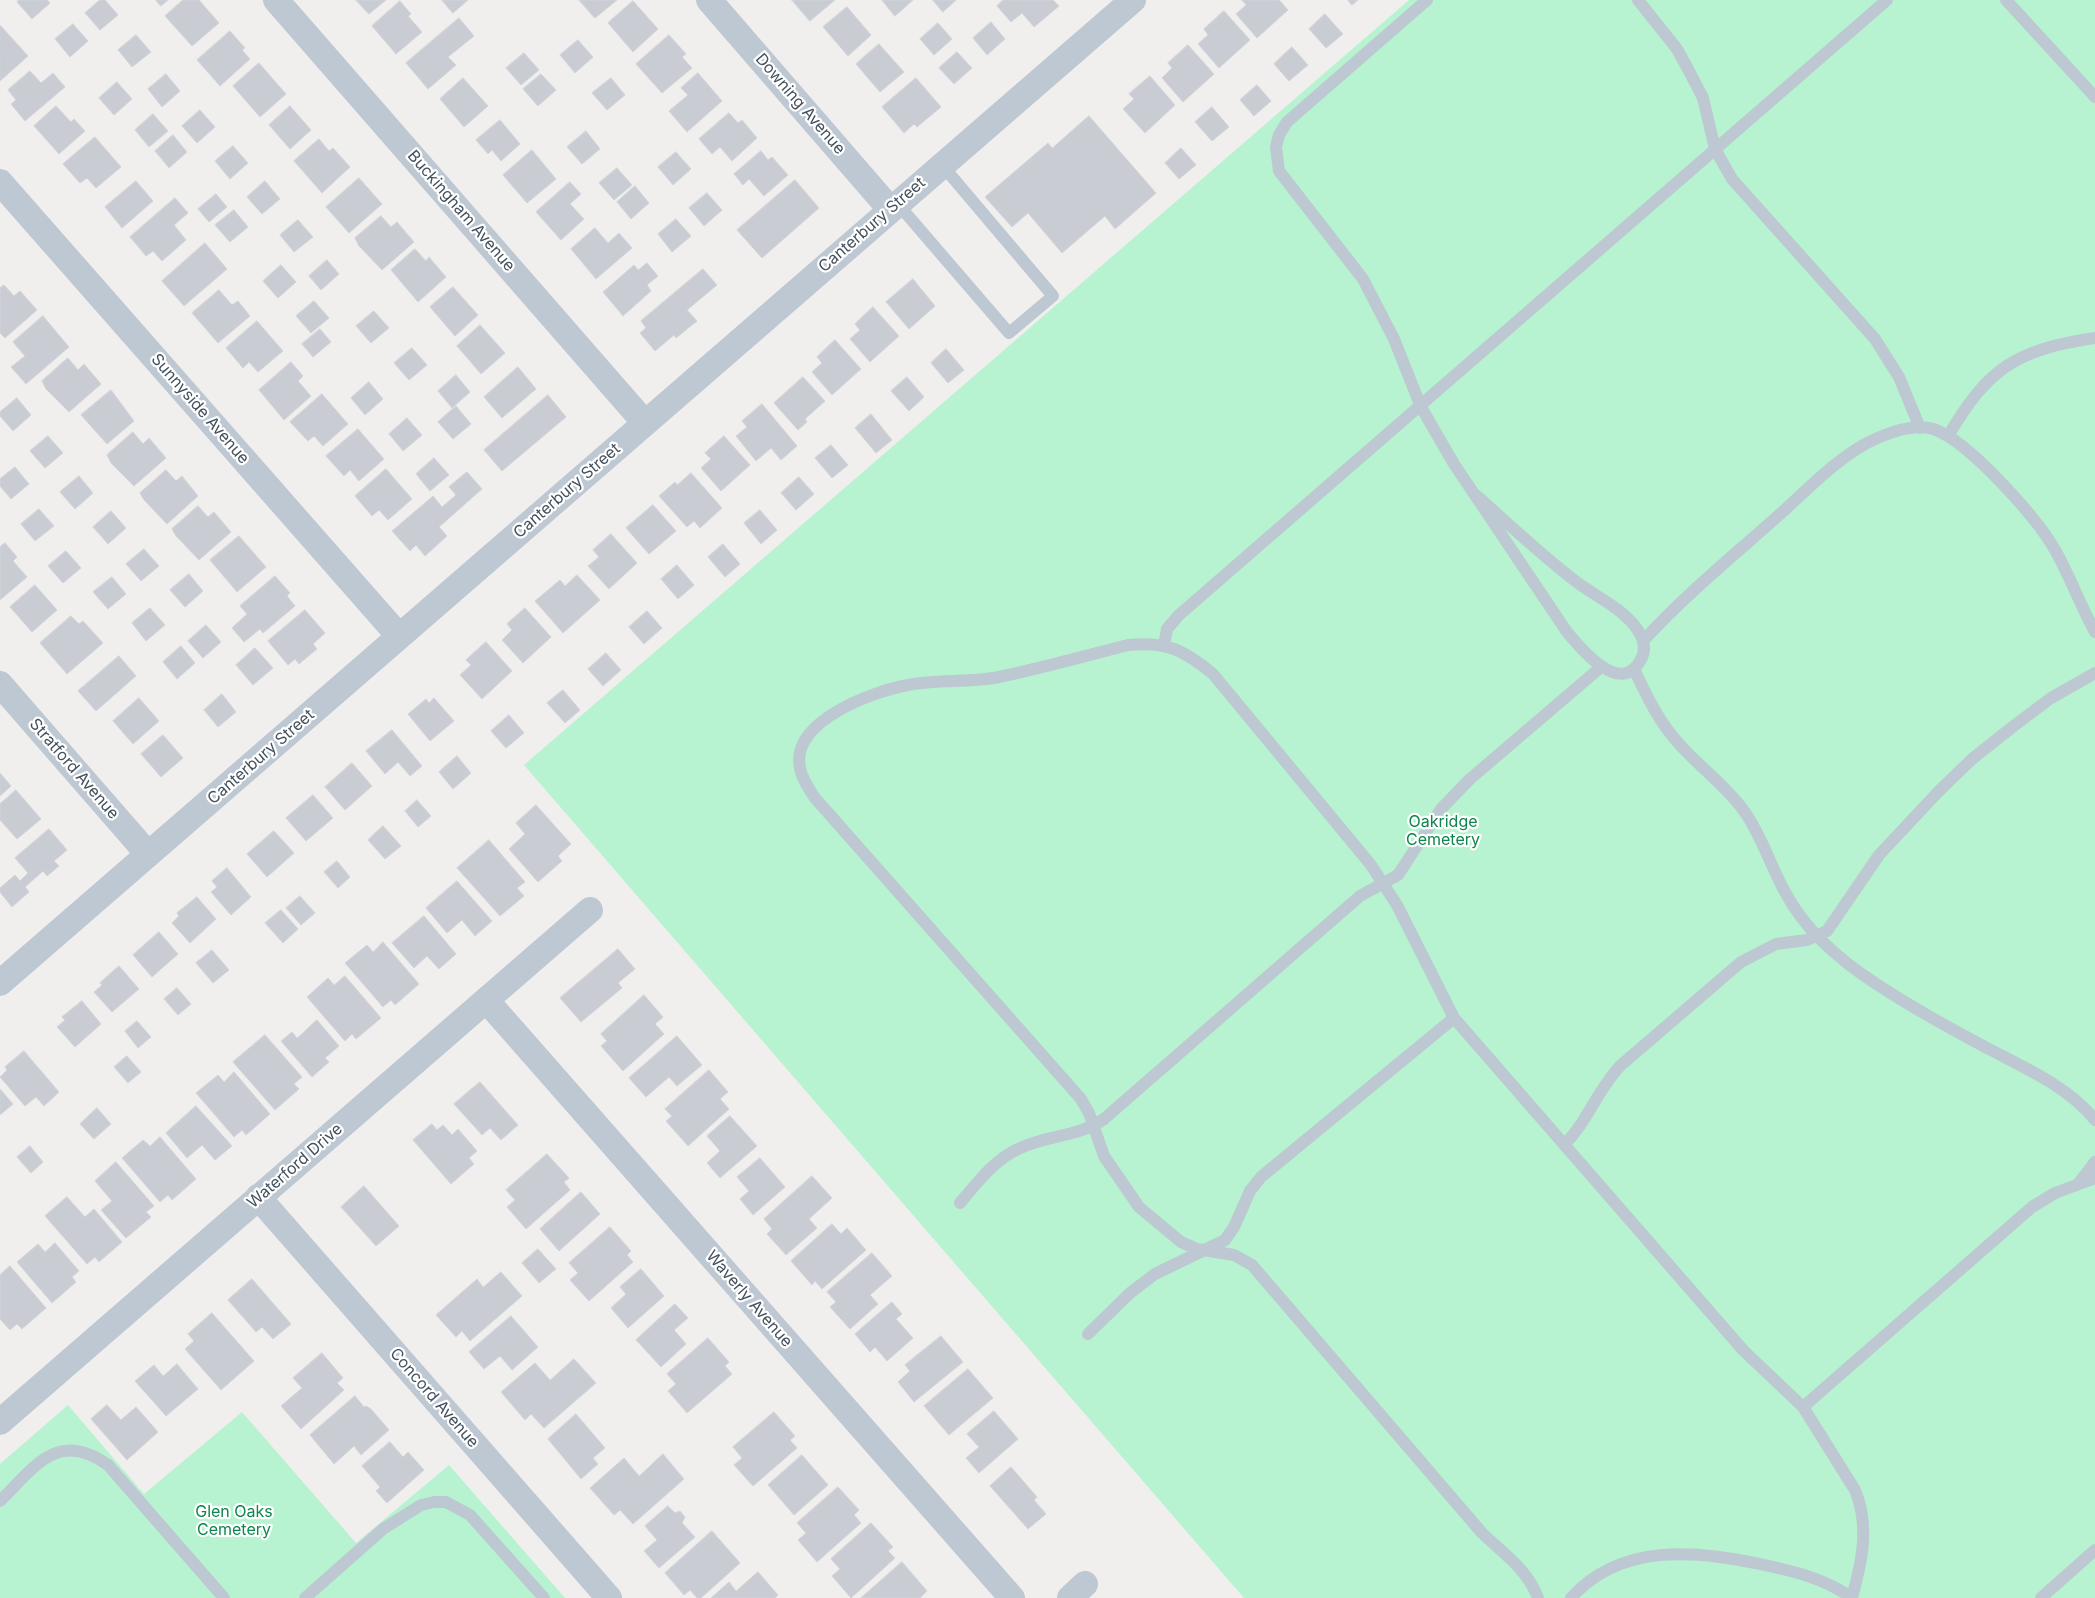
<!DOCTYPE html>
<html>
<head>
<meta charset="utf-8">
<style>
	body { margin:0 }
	canvas { display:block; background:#f1eeee }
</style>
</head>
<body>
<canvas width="2095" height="1598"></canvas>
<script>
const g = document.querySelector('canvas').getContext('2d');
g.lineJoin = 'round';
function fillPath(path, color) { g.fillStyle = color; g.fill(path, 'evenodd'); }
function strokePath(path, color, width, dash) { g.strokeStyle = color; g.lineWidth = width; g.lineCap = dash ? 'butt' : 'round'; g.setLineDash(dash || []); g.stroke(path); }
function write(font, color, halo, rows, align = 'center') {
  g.font = font + ' Inter,sans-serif'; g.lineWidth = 4.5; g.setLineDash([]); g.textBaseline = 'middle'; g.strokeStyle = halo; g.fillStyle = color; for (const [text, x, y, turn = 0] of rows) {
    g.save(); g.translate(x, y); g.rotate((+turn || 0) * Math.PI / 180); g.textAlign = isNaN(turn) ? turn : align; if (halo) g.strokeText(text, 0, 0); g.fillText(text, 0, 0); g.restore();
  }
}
fillPath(new Path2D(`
	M1409,0H2095V1598H1244L524,765Z
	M68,1405L144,1494L242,1412L356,1543L449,1465L565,1598H0V1464Z`), '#b7f3d0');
const building = new Path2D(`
	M19,0H47L50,3L32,19L17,2Z
	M100,0H105L118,15L100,30L85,13Z
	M156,0H168L161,6Z
	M183,0H199L219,23L192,46L165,16Z
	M356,0H386L369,14Z
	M442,0H468L453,13Z
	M579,0H617L595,18Z
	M792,0H835L810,21Z
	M882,0H913L895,16Z
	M933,0H956L943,12Z
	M1003,0H1053L1059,6L1034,27L1022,13L1011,22L997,6Z
	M1242,0H1279L1288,10L1257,38L1236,14L1246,5Z
	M1348,0H1358L1352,5Z
	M400,1L411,14L408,16L422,32L396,54L372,26Z
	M633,1L658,29L633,52L608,23Z
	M847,7L871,35L848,56L823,27Z
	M1224,11L1250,40L1219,68L1198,44L1208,35L1204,29Z
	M1325,14L1343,34L1326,48L1309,29Z
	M459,18L474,36L448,57L456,65L428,89L406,63Z
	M991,22L1005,39L987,55L973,38Z
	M938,23L952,39L934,55L920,39Z
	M73,24L88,41L70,57L55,39Z
	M0,25L28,56L0,81Z
	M230,31L245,48L242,50L250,59L220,86L197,60Z
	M136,35L151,52L132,67L118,50Z
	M669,35L686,54L682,57L692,68L662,93L636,64Z
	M578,40L593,57L575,73L560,55Z
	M879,44L904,72L880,92L856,64Z
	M1188,45L1214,74L1183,102L1162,78L1172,68L1168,63Z
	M1292,47L1308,65L1289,81L1274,64Z
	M957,52L972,68L954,84L939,68Z
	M524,53L539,70L521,85L506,68Z
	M259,63L286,94L260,117L233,86Z
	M30,71L41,83L53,73L65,87L25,121L11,104L16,100L8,90Z
	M698,73L722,101L687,132L669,111L688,95L681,88Z
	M166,74L180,91L162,107L148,89Z
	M541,74L556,90L538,106L523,89Z
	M1150,76L1175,105L1145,133L1123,109L1134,99L1129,94Z
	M463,78L488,106L464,127L440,99Z
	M611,78L625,95L607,110L592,93Z
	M916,78L941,107L917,127L914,124L904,133L882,107Z
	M117,82L132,99L114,115L99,98Z
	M1257,85L1271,101L1254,116L1240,100Z
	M56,106L71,122L74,119L85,131L59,154L34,126Z
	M290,106L311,130L290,149L269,125Z
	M1212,107L1229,127L1212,141L1195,122Z
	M200,110L215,127L197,143L182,126Z
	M729,113L738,123L742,120L757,138L732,161L720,147L712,154L699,139Z
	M153,114L168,131L149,147L135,130Z
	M1089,116L1156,193L1115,229L1105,216L1062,253L1028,213L1012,227L985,197L1048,143L1052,148Z
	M500,120L520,144L501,161L492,150L488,154L476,140Z
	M586,131L600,149L582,164L567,147Z
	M173,135L187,152L169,168L155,151Z
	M95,137L121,167L96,188L87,178L80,183L63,164Z
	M319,139L329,151L333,148L350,167L322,193L294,161Z
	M233,146L248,163L230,179L215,161Z
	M1181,148L1196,165L1179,179L1165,163Z
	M532,150L556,179L527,203L503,175Z
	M761,151L768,160L772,157L788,175L764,196L749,179L743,185L734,174Z
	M676,152L691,169L673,185L658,167Z
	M617,168L632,185L614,200L599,183Z
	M359,178L382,204L349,233L326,207Z
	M795,180L819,208L762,258L737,230Z
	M136,181L153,201L122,228L105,207Z
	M265,181L280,199L262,214L247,197Z
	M570,182L581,194L570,204L584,219L561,240L536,212Z
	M635,186L649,203L631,219L617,202Z
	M707,193L722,210L704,226L689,208Z
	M216,194L227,207L209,222L198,209Z
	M175,198L188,213L174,225L186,240L162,261L153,251L146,256L130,237Z
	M234,210L248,227L230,242L215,225Z
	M381,216L391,227L397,222L414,242L382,270L359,246L355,238Z
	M676,219L691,236L672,252L658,234Z
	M298,220L313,237L294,252L280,235Z
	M595,228L608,243L619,233L632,248L596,279L571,249Z
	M205,243L227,269L184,306L162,281Z
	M415,249L426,261L429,257L446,277L418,302L391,270Z
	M327,260L339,274L321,290L309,276Z
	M647,263L658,276L647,285L651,291L623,316L603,292L634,265L638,270Z
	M281,265L296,282L278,298L263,281Z
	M703,269L717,285L687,310L697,321L676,338L674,335L655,351L640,333L646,328L641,321Z
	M913,279L935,306L909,329L886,302Z
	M4,285L14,296L20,291L37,310L5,338L0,333V288Z
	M453,287L478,315L455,336L430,307Z
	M219,290L232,305L238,301L250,316L218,343L192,313Z
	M314,301L329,318L311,333L296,316Z
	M873,307L899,336L870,362L850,339L860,330L855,324Z
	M374,311L389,328L371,343L356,326Z
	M43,316L69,347L26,384L11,367L25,356L13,342Z
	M257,321L283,351L258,372L249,362L243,368L226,348Z
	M480,325L505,353L481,374L457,346Z
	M320,329L331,342L313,357L302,344Z
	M835,340L861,369L832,395L812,372L822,363L817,357Z
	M412,348L427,365L409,380L394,363Z
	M946,349L964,370L948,383L931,363Z
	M68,358L78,370L84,364L101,384L69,412L46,389L42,381Z
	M291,362L303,376L298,381L311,396L284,420L259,390Z
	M518,367L536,389L502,418L484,397Z
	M456,375L470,392L452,408L438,391Z
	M803,377L825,401L805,419L807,422L798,430L774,403Z
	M907,377L924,397L909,411L891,391Z
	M369,382L383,399L365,415L351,398Z
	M111,390L134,421L107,444L81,415Z
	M322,394L348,424L323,446L314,436L308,441L290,422Z
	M548,395L566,417L502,471L484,450Z
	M17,398L31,415L13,431L0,416V412Z
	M762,404L797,446L781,460L771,448L756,461L736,436L747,427L742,421Z
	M456,406L471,424L453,439L438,422Z
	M871,414L892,440L876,453L855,428Z
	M407,418L422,435L403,451L389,434Z
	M358,429L384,459L359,481L350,470L344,476L326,456Z
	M133,432L143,444L149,438L166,458L134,486L111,463L107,455Z
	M48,436L63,453L45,468L30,451Z
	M724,436L750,465L721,491L701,468L711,459L705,453Z
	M831,445L848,465L832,478L815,458Z
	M434,458L449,475L430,491L416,474Z
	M15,467L29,484L11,499L0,486V479Z
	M386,469L412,499L388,520L379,510L372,516L355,496Z
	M166,470L176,481L182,476L198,496L167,524L144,500L140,493Z
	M467,472L482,489L439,527L447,536L425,556L416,545L410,551L392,531L433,496L442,507L456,495L449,487Z
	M691,473L722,508L700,528L694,521L687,527L659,496L675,482L677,485Z
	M79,476L93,493L75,509L60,492Z
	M799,477L814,494L796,510L781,493Z
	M653,505L676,531L649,554L626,528Z
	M198,506L208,517L214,512L231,532L199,560L176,536L172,529Z
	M39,509L54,526L35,541L21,524Z
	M760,510L777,530L761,544L744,523Z
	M111,511L126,528L108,544L93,527Z
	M611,534L637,563L609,589L588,566L599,557L593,550Z
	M239,536L266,567L237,592L210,560Z
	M5,543L17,557L13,561L27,577L0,600V547Z
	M723,544L740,564L725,577L708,557Z
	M144,549L159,566L141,581L126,564Z
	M66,551L81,568L63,583L48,566Z
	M677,565L694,585L678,599L661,579Z
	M189,574L203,591L185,607L170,590Z
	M577,575L600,600L563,633L535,601L560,580L565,586Z
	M275,576L290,593L287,596L295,606L263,633L260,629L244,642L232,628L247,614L240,606Z
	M112,577L126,594L108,609L93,592Z
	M35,585L57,610L32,632L10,607Z
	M150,608L165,625L146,641L132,623Z
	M525,608L551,637L523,663L502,640L512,630L507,624Z
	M305,610L325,633L313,644L317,649L299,664L295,659L288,665L268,641Z
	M647,611L662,628L644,644L629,627Z
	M71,616L79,624L83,621L103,643L67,674L40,643Z
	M206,625L221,642L203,658L188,641Z
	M486,642L512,671L482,699L460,675L471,665L466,660Z
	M181,646L195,663L177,679L163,662Z
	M255,648L273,668L253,685L236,665Z
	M606,653L621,670L603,686L588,669Z
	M119,656L136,676L96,711L78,691Z
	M563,690L580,710L565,723L547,703Z
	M222,694L236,712L218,727L204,710Z
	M139,698L159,721L133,744L113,721Z
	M434,698L454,721L430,741L408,714L426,699L429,703Z
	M509,715L524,733L506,748L491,731Z
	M392,730L422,766L410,776L398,762L385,774L366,751Z
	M163,735L183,758L161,777L141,754Z
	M457,756L471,773L453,789L439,772Z
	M352,763L372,786L345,810L325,787Z
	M0,773L11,786L0,796Z
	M16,790L41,819L17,839L0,820V804Z
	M313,795L333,818L306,841L286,818Z
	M417,800L431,816L418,827L405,811Z
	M536,805L571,844L558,856L562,861L538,882L509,849L525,834L516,823Z
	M383,826L401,846L385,859L368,840Z
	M49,829L67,850L54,861L59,866L47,876L43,871L25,887L29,892L12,907L0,892V888L15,875L20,881L28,873L15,858Z
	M274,831L294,853L267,877L247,854Z
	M489,840L525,882L517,888L524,896L500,916L457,868Z
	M337,861L350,877L338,888L324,872Z
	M227,868L251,897L231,915L211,892L217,887L212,881Z
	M457,881L492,921L475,936L462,920L447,933L426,908Z
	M300,896L315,913L301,925L286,908Z
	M197,897L216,919L190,943L172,923L179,916L177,913Z
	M281,910L298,929L283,943L265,923Z
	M424,916L456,954L439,969L427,956L414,968L392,943Z
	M159,932L178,954L152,977L133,955Z
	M383,942L419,984L395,1005L391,1000L383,1007L345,963L367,945L373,952Z
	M618,949L635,969L618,983L622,988L581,1022L560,998Z
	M212,950L229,970L213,983L196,963Z
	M119,966L139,989L112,1012L94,992L102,985L100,983Z
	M345,976L381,1018L356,1039L352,1034L345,1041L307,997L328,978L334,985Z
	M177,988L191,1004L178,1015L164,999Z
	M644,995L663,1017L655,1024L664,1034L623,1071L601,1046L607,1041L601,1034Z
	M82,1001L101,1024L75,1047L57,1027L65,1020L62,1017Z
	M317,1020L339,1046L325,1058L329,1062L312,1077L281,1041L292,1032L297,1038Z
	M137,1021L151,1037L138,1048L125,1031Z
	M265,1035L302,1077L294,1084L299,1089L275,1110L233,1062Z
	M677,1036L702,1065L677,1086L669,1077L646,1097L629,1078Z
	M24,1051L59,1092L44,1106L36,1097L25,1106L0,1077L7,1070L5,1067Z
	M127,1056L141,1072L128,1083L114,1067Z
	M709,1070L728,1092L720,1099L729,1109L688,1146L666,1121L672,1116L665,1109Z
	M234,1072L270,1114L246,1135L242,1130L234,1137L196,1093L218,1075L224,1082Z
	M480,1082L518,1125L501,1140L490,1128L482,1135L454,1104Z
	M0,1089L13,1104L0,1115Z
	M196,1106L232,1146L215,1160L202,1145L187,1158L166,1133Z
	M97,1108L111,1124L94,1139L80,1124Z
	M730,1116L757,1146L720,1178L707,1163L720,1151L707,1136Z
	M432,1124L437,1130L443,1125L452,1135L458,1129L477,1151L469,1158L474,1164L451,1184L413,1140Z
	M160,1137L196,1179L172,1200L168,1195L160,1202L122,1158L143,1140L150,1146Z
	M30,1146L43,1162L31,1173L17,1157Z
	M547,1154L569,1178L564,1182L570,1190L526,1229L507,1207L515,1200L506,1190Z
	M760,1158L785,1187L753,1215L740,1199L749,1191L737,1177Z
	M116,1162L154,1206L146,1212L151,1217L126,1238L101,1210L112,1201L95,1181Z
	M812,1176L832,1198L809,1219L817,1228L786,1255L767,1234L772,1229L764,1219Z
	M364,1186L399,1226L376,1246L341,1207Z
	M581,1192L600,1214L559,1251L540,1229Z
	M67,1197L85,1217L94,1209L122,1242L99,1262L95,1257L87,1264L45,1216Z
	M832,1224L841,1234L847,1228L866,1250L822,1289L815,1281L812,1285L791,1261Z
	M610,1227L631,1251L627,1255L633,1262L589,1301L570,1280L578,1273L569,1263Z
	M55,1243L79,1271L72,1277L76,1282L52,1303L17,1262L38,1244L45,1252Z
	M538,1249L556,1269L539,1283L522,1263Z
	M872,1253L892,1276L870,1295L878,1304L850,1329L830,1307L836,1302L827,1292Z
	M10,1266L46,1308L22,1329L17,1324L10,1330L0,1319V1275Z
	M641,1269L664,1296L628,1328L611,1308L626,1294L620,1287Z
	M501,1272L522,1296L470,1341L462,1331L456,1337L436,1315L477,1279L483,1287Z
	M252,1279L291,1324L273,1339L262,1327L256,1332L228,1300Z
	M892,1302L902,1314L896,1319L913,1338L887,1361L875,1347L870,1352L855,1334Z
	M675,1304L688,1318L674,1330L686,1344L661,1367L636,1340Z
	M212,1313L254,1361L221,1390L185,1349L194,1341L188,1334Z
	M511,1316L538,1347L512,1370L500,1356L484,1369L469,1352Z
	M941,1336L963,1362L914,1402L898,1382L910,1371L905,1365Z
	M708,1338L729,1362L725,1366L732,1374L687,1413L668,1391L676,1384L667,1374Z
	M322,1353L343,1378L337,1383L344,1390L301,1429L281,1406L302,1388L293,1378Z
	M574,1359L596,1383L544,1428L531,1414L525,1420L501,1392L535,1363L550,1380Z
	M177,1364L198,1389L166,1416L135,1381L154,1365L163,1376Z
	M968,1369L993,1398L949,1435L924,1406Z
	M355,1396L364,1407L366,1406L371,1409L389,1430L361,1455L354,1446L334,1464L310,1435Z
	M107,1405L121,1420L136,1407L158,1432L127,1460L91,1419Z
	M994,1411L1018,1439L979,1473L966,1458L979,1447L967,1434Z
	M774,1412L795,1436L790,1440L797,1448L753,1486L734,1465L742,1458L733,1447Z
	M576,1414L605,1448L593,1458L598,1464L581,1479L548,1439Z
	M390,1442L403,1457L408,1452L424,1470L387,1503L376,1491L380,1487L362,1466Z
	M663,1454L684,1479L633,1524L620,1510L614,1515L590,1488L624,1458L639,1476Z
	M802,1455L828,1485L794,1515L768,1485Z
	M1011,1467L1037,1497L1034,1500L1046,1514L1028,1529L990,1486Z
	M838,1487L859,1510L854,1515L861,1523L817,1562L798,1540L806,1533L797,1523Z
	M668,1506L675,1513L680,1511L685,1517L682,1523L695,1537L659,1568L644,1551L657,1540L645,1526Z
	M871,1523L893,1547L888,1551L895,1558L851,1598L832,1576L840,1569L831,1559Z
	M712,1531L740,1563L701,1598H697L690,1590L684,1595L665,1573Z
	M902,1562L927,1591L920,1598H861Z
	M758,1572L778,1595L775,1598H711L729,1582L736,1591Z`);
fillPath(building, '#c9cdd3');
strokePath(building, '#d1d4da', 1);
strokePath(new Path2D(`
	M1427,0L1287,122L1279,135L1276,147L1279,171L1363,279L1394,339L1421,407L1454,464L1567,632C1582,650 1620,696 1640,661C1647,650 1644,639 1637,629C1623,609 1597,597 1578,583C1542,556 1510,525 1477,496
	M1638,0L1677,49L1688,69L1703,98L1715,149L1732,179L1875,339L1899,377L1920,428
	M2006,0L2095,97
	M897,203L1009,333L1053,296L942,165
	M1948,436C1989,367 2016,350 2095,338
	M1643,641C1685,595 1733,556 1779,515C1807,490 1834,461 1867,443C1887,433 1914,422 1936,430C1970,443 2037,518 2055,550C2070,576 2080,605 2095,632
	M1164,645L1167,629L1179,615L1887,0
	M1634,669C1647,697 1660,724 1681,746C1701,768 1727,787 1744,811C1762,836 1770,865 1785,892C1805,930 1842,962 1878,985C1913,1008 1951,1029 1989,1049C2025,1068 2069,1087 2095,1120
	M1564,1145C1588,1121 1596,1092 1620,1066L1741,962L1776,944L1807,940L1827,931L1879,855L1938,792L1972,759L2015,725L2051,698L2095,673
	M2079,1183L2095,1162
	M960,1203C977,1183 994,1160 1018,1149C1048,1134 1077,1138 1104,1119L1360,896L1398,875L1441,809L1470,779L1601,667
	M1088,1334L1130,1293L1155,1274L1225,1240L1234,1227L1250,1191L1261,1177L1454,1018
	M1803,1407L2032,1207L2055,1193L2095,1178
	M0,1501C35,1467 57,1429 108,1465L224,1598
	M305,1598L383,1529L421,1505L434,1502H446L470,1515L544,1598
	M1538,1598C1528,1570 1503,1553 1482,1533L1252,1265L1234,1255L1197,1249L1181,1242L1139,1207L1104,1156L1089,1113L1081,1099L815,798C809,789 802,779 800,768C790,721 874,691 908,685C938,679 969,683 999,677C1042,668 1085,656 1128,645C1166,641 1184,650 1213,674L1371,865L1397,905L1454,1018L1743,1350L1803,1407L1855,1490C1870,1526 1862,1561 1852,1598
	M1571,1598C1620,1543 1695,1550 1760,1564C1793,1571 1824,1578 1852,1598
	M2041,1598L2095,1550`), '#bdc8d2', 12);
strokePath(new Path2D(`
	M276,0L645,423
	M709,0L890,209
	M0,182L399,636
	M0,684L148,854
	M0,983L1133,0
	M486,1000L1012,1598
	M258,1197L609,1598
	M0,1422L590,910
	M1070,1598L1085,1584`), '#bdc8d2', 26);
write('16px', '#44515d', '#fff', [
	["Downing Avenue",800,104,49],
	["Buckingham Avenue",461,211,49],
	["Canterbury Street",872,225,-41],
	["Sunnyside Avenue",200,409,49],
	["Canterbury Street",567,491,-41],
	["Canterbury Street",261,757,-41],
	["Stratford Avenue",74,769,49],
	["Waterford Drive",295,1166,-41],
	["Waverly Avenue",749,1299,49],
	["Concord Avenue",434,1398,49]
]);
write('16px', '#0e864d', '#fff', [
	["Oakridge",1443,822],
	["Cemetery",1443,840],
	["Glen Oaks",234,1512],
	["Cemetery",234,1530]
]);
</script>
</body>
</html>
